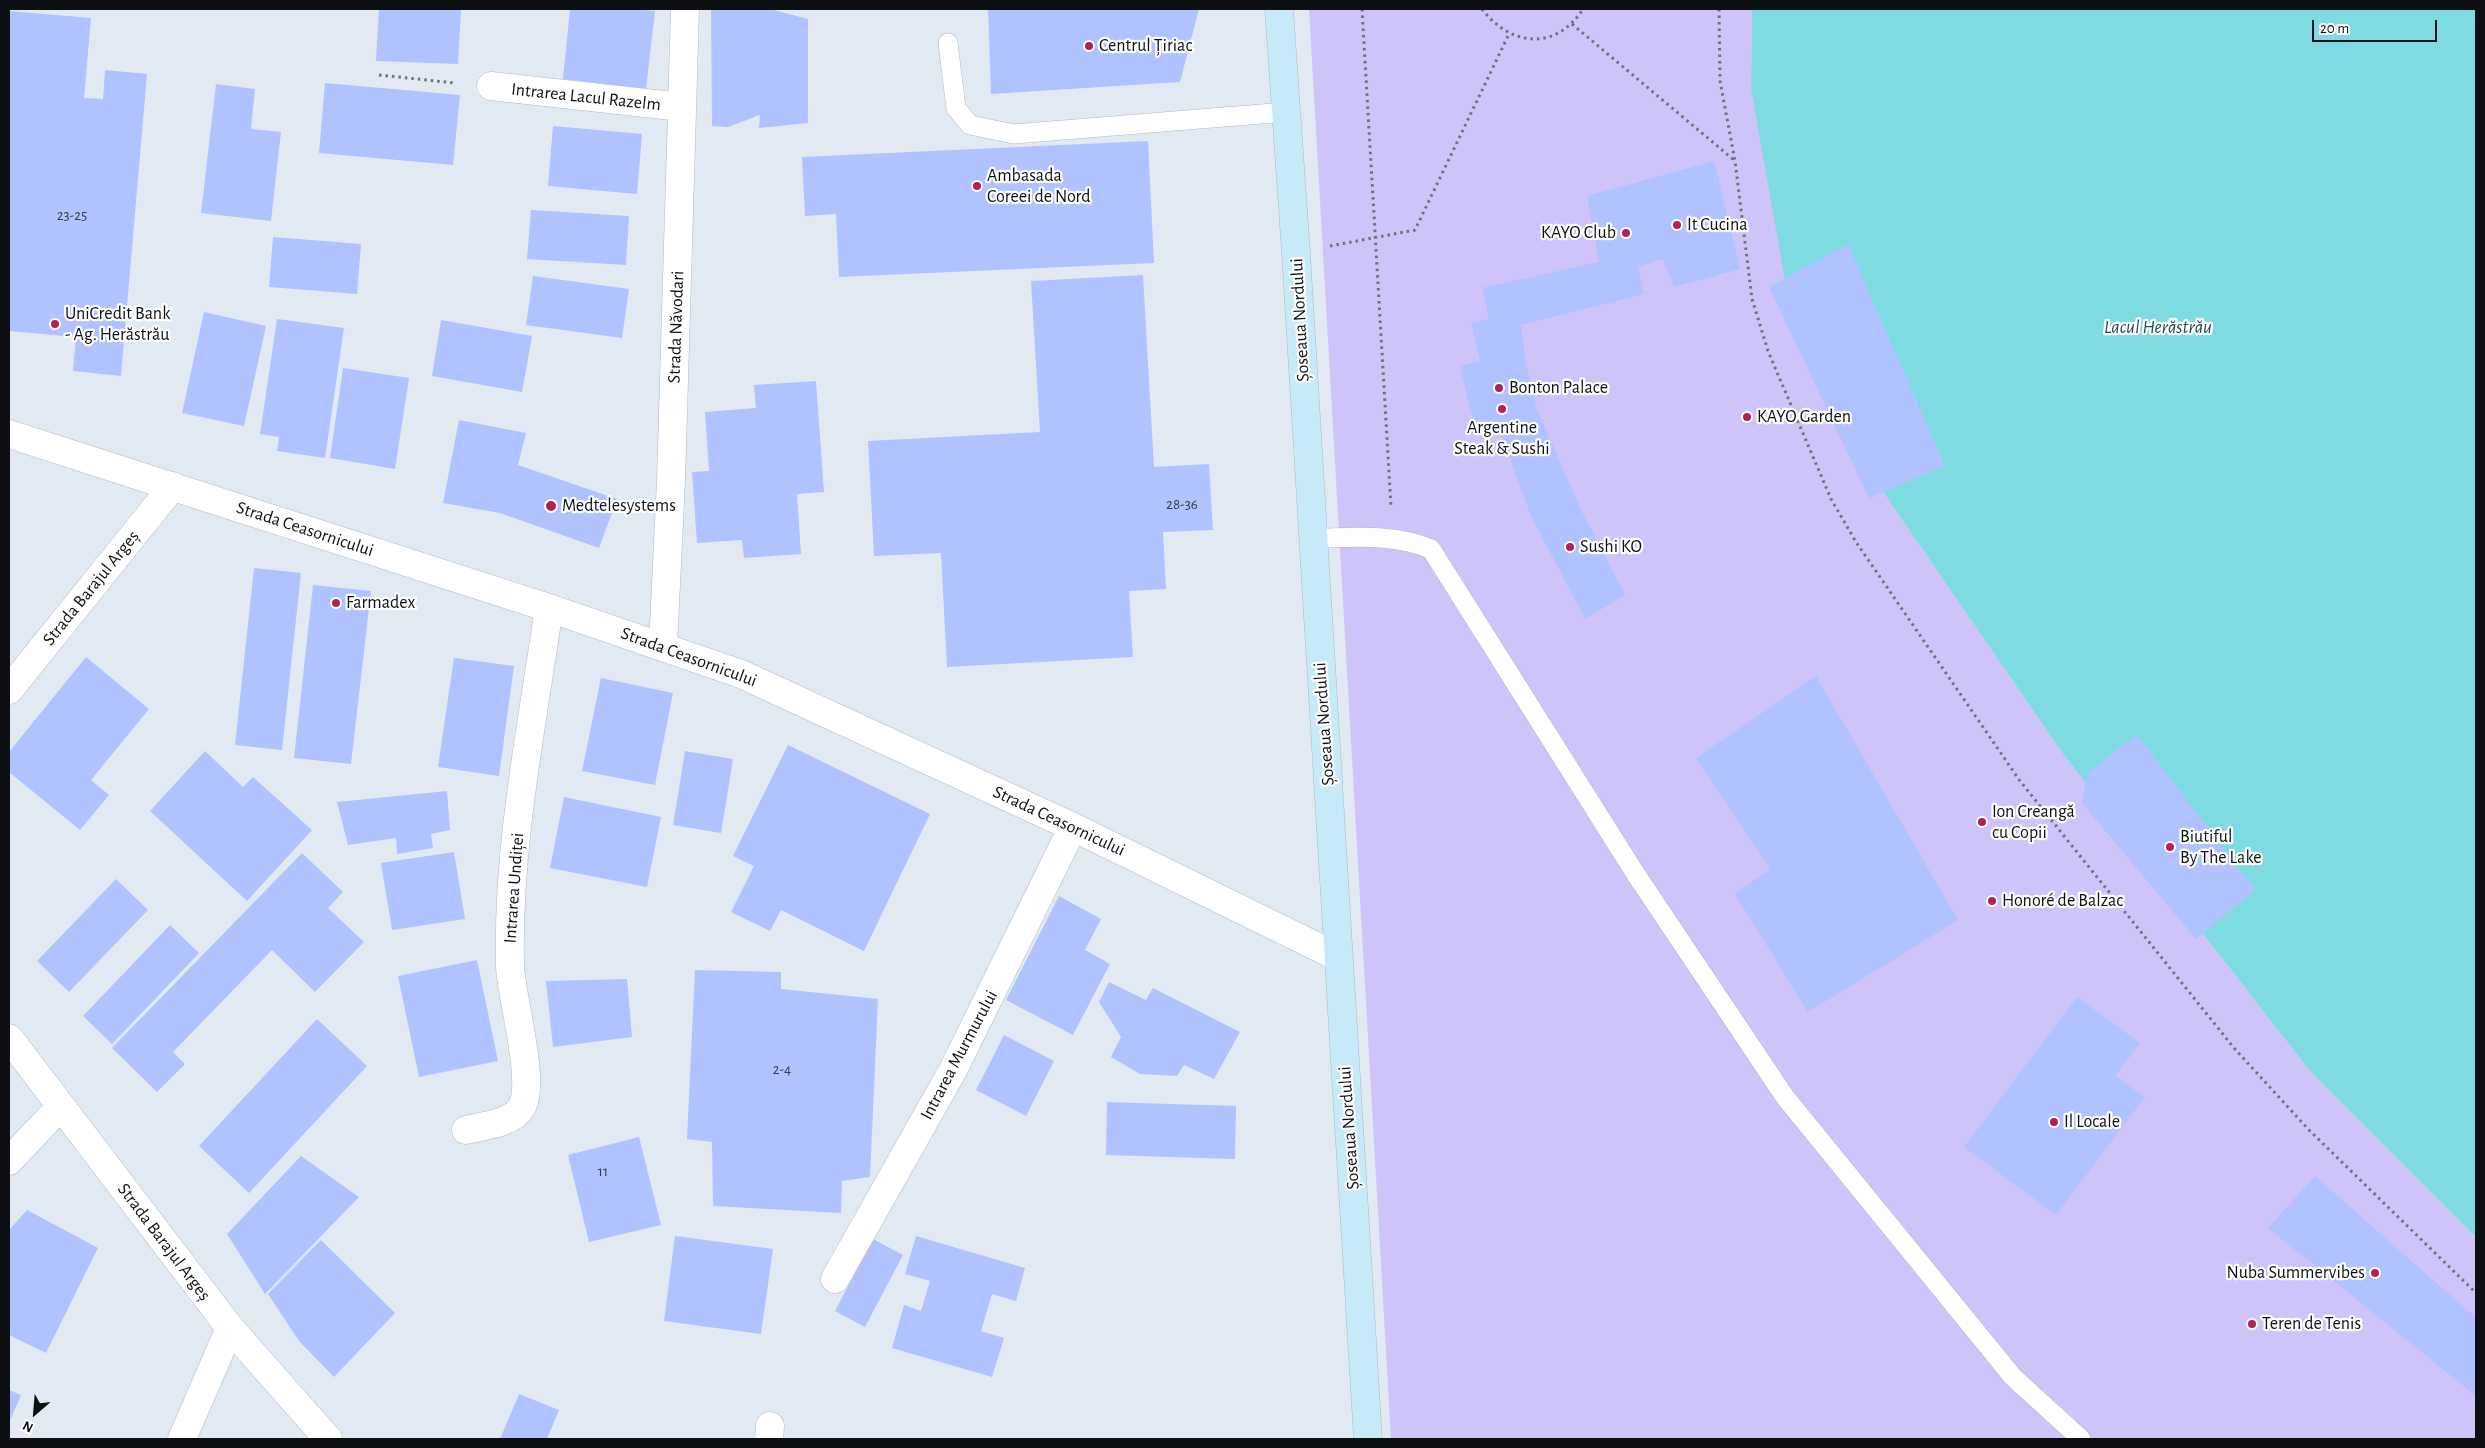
<!DOCTYPE html>
<html>
<head>
<meta charset="utf-8">
<style>
	body { margin:0 }
	#map { position:relative; width:2485px; height:1448px; overflow:hidden; background:#e1eaf3; font-family:"Alegreya Sans",sans-serif }
	canvas { display:block }
	.frame { position:absolute; inset:0; border:10px solid #0d1013; pointer-events:none }
	.north { position:absolute; left:10px; top:1388px; width:50px; height:50px; -webkit-text-stroke:4px #fff; paint-order:stroke; rotate:207deg; font-size:14px; font-weight:700; line-height:20px; text-align:center; color:#0d1013 }
	.north::after { content:''; display:block; margin:auto; width:18px; height:22px; background:#0d1013; clip-path:polygon(50% 0,100% 100%,50% 72%,0 100%) }
	.scale { position:absolute; left:2312px; top:20px; width:125px; height:22px; box-sizing:border-box; border:2px solid #0d1013; border-top:0; padding-left:6px; font-size:15px; line-height:18px; white-space:nowrap; color:#0d1013; -webkit-text-stroke:4px #fff; paint-order:stroke }
</style>
</head>
<body>
<div id="map">
<canvas width="2485" height="1448"></canvas>
<div class="frame"></div>
<div class="north">N</div>
<div class="scale">20 m</div>
</div>
<script>
const g = document.querySelector('canvas').getContext('2d');
g.lineJoin = 'round';
function fillPath(path, color) { g.fillStyle = color; g.fill(path, 'evenodd'); }
function strokePath(path, color, width, dash) { g.strokeStyle = color; g.lineWidth = width; g.lineCap = dash ? 'butt' : 'round'; g.setLineDash(dash || []); g.stroke(path); }
function write(font, color, halo, rows, align = 'center') {
  g.font = font + ' "Alegreya Sans",sans-serif'; g.lineWidth = 4.5; g.setLineDash([]); g.textBaseline = 'middle'; g.strokeStyle = halo; g.fillStyle = color; for (const [text, x, y, turn = 0] of rows) {
    g.save(); g.translate(x, y); g.rotate((+turn || 0) * Math.PI / 180); g.textAlign = isNaN(turn) ? turn : align; if (halo) g.strokeText(text, 0, 0); g.fillText(text, 0, 0); g.restore();
  }
}
fillPath(new Path2D(`
	M1309,9H1752L1751,89L1883,492L2063,754L2309,1070L2476,1237V1439H1391Z`), '#cfc4fa');
fillPath(new Path2D(`
	M1752,9H2476V1237L2309,1070L2063,754L1883,492L1787,291L1751,89Z`), '#7fdbe2');
fillPath(new Path2D(`
	M379,9H461L458,64L376,61Z
	M570,9H632L655,11L646,89L563,79Z
	M711,9H770L808,19V123L759,128L760,115L728,127L712,126Z
	M988,9H1199L1180,82L991,94Z
	M9,11L91,18L84,98L103,99L105,70L147,74L121,376L73,371L76,337L9,331Z
	M325,83L460,95L453,165L319,153Z
	M216,84L255,89L251,129L281,132L271,221L201,213Z
	M553,126L642,134L637,194L548,186Z
	M1148,141L1154,263L839,277L836,214L805,216L802,157Z
	M1714,161L1740,269L1674,287L1663,259L1638,267L1644,294L1521,325L1525,360L1537,410L1582,512L1625,595L1585,619L1531,516L1497,423L1475,428L1460,366L1480,361L1471,323L1489,319L1482,288L1599,262L1587,196Z
	M531,210L629,216L626,265L527,259Z
	M273,237L361,244L357,294L269,287Z
	M1848,244L1945,466L1869,498L1769,287Z
	M1143,275L1154,467L1209,464L1213,530L1163,532L1166,589L1129,591L1133,657L947,667L941,553L874,556L868,441L1040,432L1031,281Z
	M533,276L629,289L622,338L526,325Z
	M204,312L266,326L244,426L182,413Z
	M277,319L344,328L325,458L277,451L279,437L260,434Z
	M441,320L532,336L522,392L432,376Z
	M343,368L409,378L395,469L330,458Z
	M816,381L824,492L797,494L801,554L744,558L742,540L697,543L692,472L709,471L705,412L756,408L754,385Z
	M459,420L526,433L518,465L617,499L599,548L500,513L443,503Z
	M254,568L301,573L282,750L235,745Z
	M313,585L371,591L351,764L294,758Z
	M86,657L149,709L91,780L109,795L80,830L9,772V752Z
	M454,658L514,666L499,776L438,767Z
	M1816,676L1958,920L1808,1012L1735,894L1770,869L1696,758Z
	M601,678L673,693L655,785L582,771Z
	M2137,734L2255,890L2196,939L2082,803L2087,773Z
	M788,745L930,814L864,951L781,910L770,931L731,912L754,866L733,856Z
	M205,751L243,787L253,777L312,830L247,901L150,811Z
	M685,751L733,759L721,833L673,825Z
	M447,791L450,830L431,834L433,848L397,854L396,838L348,845L337,802Z
	M564,797L661,817L647,887L550,868Z
	M454,852L465,919L392,930L381,863Z
	M302,853L343,892L328,908L364,942L315,992L272,950L173,1052L185,1064L157,1092L112,1048Z
	M116,879L148,910L69,992L37,961Z
	M1059,896L1101,919L1085,950L1110,964L1073,1035L1006,1000Z
	M170,925L199,953L112,1044L83,1016Z
	M477,960L498,1061L419,1077L398,976Z
	M695,970L781,972V989L878,999L870,1177L842,1181L841,1213L713,1206L712,1142L687,1139Z
	M627,979L632,1037L553,1047L546,981Z
	M1109,982L1146,1000L1153,988L1240,1032L1214,1079L1184,1065L1177,1076L1140,1074L1111,1057L1121,1037L1099,1002Z
	M2077,997L2140,1043L2115,1076L2145,1097L2056,1215L1964,1147Z
	M317,1019L367,1066L249,1193L199,1146Z
	M1004,1035L1054,1061L1026,1116L976,1090Z
	M1107,1102L1236,1106L1235,1159L1106,1155Z
	M639,1137L661,1225L589,1242L568,1155Z
	M301,1156L359,1197L265,1294L227,1234Z
	M2315,1176L2476,1318V1396L2268,1228Z
	M27,1210L98,1248L46,1353L9,1335V1230Z
	M675,1236L773,1249L761,1334L664,1321Z
	M916,1236L1025,1268L1016,1301L992,1294L981,1331L1004,1338L992,1377L892,1348L904,1305L921,1311L930,1281L905,1274Z
	M873,1239L903,1255L865,1327L835,1311Z
	M321,1240L395,1313L334,1377L299,1341L268,1294Z
	M9,1390L21,1395L9,1423Z
	M519,1394L559,1410L547,1439H500Z`), '#b0c2ff');
const service = new Path2D(`
	M948,43L956,108L970,125L1014,134L1286,112
	M1312,538C1352,538 1394,533 1431,549L1635,873L1785,1097L2013,1377L2081,1439`);
const minor = new Path2D(`
	M491,86L682,107
	M9,434L549,608L741,674L1073,827L1338,957
	M663,646L671,481L685,9
	M9,690L173,486
	M9,1038L230,1328L328,1439
	M466,1130C482,1126 511,1124 521,1108C537,1085 511,997 510,966C507,846 532,726 549,608
	M9,1161L61,1106
	M835,1279L953,1070L1073,827
	M182,1439L230,1328
	M769,1439L770,1426`);
const secondary = new Path2D(`
	M1279,9L1296,253L1368,1439`);
strokePath(service, '#b2bac3', 20);
strokePath(minor, '#b2bac3', 29);
strokePath(secondary, '#b2bac3', 29);
strokePath(new Path2D(`
	M1362,9L1391,507
	M1482,9C1511,47 1556,51 1583,9
	M1719,9L1720,81L1735,161L1752,299L1768,351L1831,499L1856,542L2020,781L2234,1048L2309,1130L2476,1293
	M1572,24L1734,160
	M379,75L455,83
	M1330,246L1415,230L1509,34`), '#6d7379', 3, [2.5, 4]);
strokePath(service, '#fff', 19);
strokePath(minor, '#fff', 28);
strokePath(secondary, '#c6eaf7', 28);
for (const [x, y, r, color] of [
	[1089,46,5,"#b02158"],
	[977,186,5,"#b02158"],
	[1677,225,5,"#b02158"],
	[1626,233,5,"#b02158"],
	[55,324,5,"#b02158"],
	[1499,388,5,"#b02158"],
	[1502,409,5,"#b02158"],
	[1747,417,5,"#b02158"],
	[551,506,6,"#b02158"],
	[1570,547,5,"#b02158"],
	[336,603,5,"#b02158"],
	[1982,822,5,"#b02158"],
	[2170,847,5,"#b02158"],
	[1992,901,5,"#b02158"],
	[2054,1122,5,"#b02158"],
	[2375,1273,5,"#b02158"],
	[2252,1324,5,"#b02158"]
]) { const dot = new Path2D(); dot.arc(x, y, r, 0, 2 * Math.PI); g.fillStyle = color; g.fill(dot); strokePath(dot, '#fff', 2); }
write('15px', '#363c4e', null, [
	["23-25",72,215],
	["28-36",1182,504],
	["2-4",782,1069],
	["11",603,1171]
]);
write('18px', '#0d1013', '#fff', [
	["Centrul Țiriac",1099,46],
	["Ambasada",987,176],
	["Coreei de Nord",987,197],
	["It Cucina",1687,225],
	["KAYO Club",1616,233,"right"],
	["UniCredit Bank",65,314],
	["- Ag. Herăstrău",65,335],
	["Bonton Palace",1509,388],
	["KAYO Garden",1757,417],
	["Argentine",1502,428,"center"],
	["Steak & Sushi",1502,449,"center"],
	["Medtelesystems",562,506],
	["Sushi KO",1580,547],
	["Farmadex",346,603],
	["Ion Creangă",1992,812],
	["cu Copii",1992,833],
	["Biutiful",2180,837],
	["By The Lake",2180,858],
	["Honoré de Balzac",2002,901],
	["Il Locale",2064,1122],
	["Nuba Summervibes",2365,1273,"right"],
	["Teren de Tenis",2262,1324]
], 'left');
write('18px', '#0d1013', '#fff', [
	["Intrarea Lacul Razelm",586,97,6],
	["Șoseaua Nordului",1300,320,-93],
	["Strada Năvodari",676,327,-88],
	["Strada Ceasornicului",305,529,18],
	["Strada Barajul Argeș",91,588,-51],
	["Strada Ceasornicului",689,657,20],
	["Șoseaua Nordului",1324,724,-94],
	["Strada Ceasornicului",1059,821,25],
	["Intrarea Undiței",514,888,-86],
	["Intrarea Murmurului",959,1055,-62],
	["Șoseaua Nordului",1349,1128,-94],
	["Strada Barajul Argeș",164,1242,53]
]);
write('italic 19px', '#1f494c', '#fff', [
	["Lacul Herăstrău",2158,327]
]);
</script>
</body>
</html>
